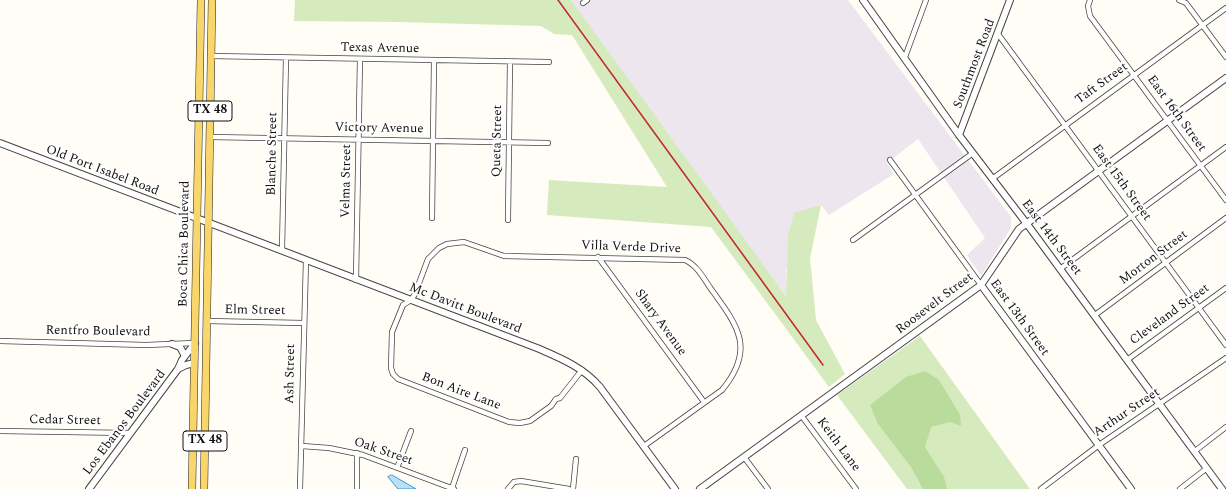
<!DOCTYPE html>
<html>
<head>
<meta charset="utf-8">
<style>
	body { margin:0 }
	canvas { display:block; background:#fffdf5 }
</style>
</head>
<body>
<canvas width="1226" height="489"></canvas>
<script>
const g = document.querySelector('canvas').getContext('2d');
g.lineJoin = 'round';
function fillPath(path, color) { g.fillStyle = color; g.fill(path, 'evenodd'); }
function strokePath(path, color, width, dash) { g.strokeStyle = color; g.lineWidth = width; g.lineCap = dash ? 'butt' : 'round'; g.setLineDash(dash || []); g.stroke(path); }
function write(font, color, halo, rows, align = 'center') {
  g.font = font + ' Spectral,serif'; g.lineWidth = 4; g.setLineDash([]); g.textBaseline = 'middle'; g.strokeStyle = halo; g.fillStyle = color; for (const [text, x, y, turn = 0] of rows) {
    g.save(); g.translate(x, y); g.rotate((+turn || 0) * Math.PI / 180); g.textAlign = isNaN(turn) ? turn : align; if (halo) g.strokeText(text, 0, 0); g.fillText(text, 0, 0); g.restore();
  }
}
fillPath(new Path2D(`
	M571,0H848L1011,217V228L981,276L967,255L985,238L918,139L887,163L894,174L829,215L821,205L786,270L787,297L667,135Z`), '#eee6ef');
fillPath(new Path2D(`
	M295,0H571L786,296L788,236L794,213L821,205L810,258L816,320L845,374L829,387L711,227L547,215L549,180L667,187L572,35L554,34L541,26L398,22L294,21Z
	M920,336L1030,489H907L837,395Z`), '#d5ebbd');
fillPath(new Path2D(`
	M925,371L939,380L960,415L961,426L950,422L931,427L925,447L944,477L947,489H923L911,467L878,424L870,405L906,377Z`), '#b9dc9c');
const water = new Path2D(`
	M392,475L416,489H398L388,477Z`);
fillPath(water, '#b9e0f7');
strokePath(water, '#3f96cf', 1);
const minor = new Path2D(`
	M1090,0L1088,6L1090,16L1226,200
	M1179,0L1186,3L1226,57
	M583,3L587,0
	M998,34L1226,345
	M211,56L549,62
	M905,57L926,0
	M210,137L548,143
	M890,160L981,285
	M992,179L1226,8
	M432,218L434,61
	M508,220L510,62
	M853,240L973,153
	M282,250L286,58
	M598,257L704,402
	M1060,269L1226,147
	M356,280L360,59
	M1095,315L1226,218
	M207,321L303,323
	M0,341L146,345L195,343
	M1127,360L1226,288
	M582,370L560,398L556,399L551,406L530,421L520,423L509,422L398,379L393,374L391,368L392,332L403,305L411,300L415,294L428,259L439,248L447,244L464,242L504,256L685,260C697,265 704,279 711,289C738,326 756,349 722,390L644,446
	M801,415L856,489
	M0,431L130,433
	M302,446L329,448L363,455L454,489
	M1195,451L1226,427
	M744,457L768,489
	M397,468L411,431
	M452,488L465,450
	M300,489L306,260
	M357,489V453
	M508,489L514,482L521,481L569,489
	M573,489L576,459
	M1041,489L1099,445L1226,358
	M1180,489L1207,468`);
const tertiary = new Path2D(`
	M863,0L959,135L1027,224L1222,489
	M959,135L1010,0
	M0,143L537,348C560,358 583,367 600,387L675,489
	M981,285L1131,489
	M172,344L180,347L185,356
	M178,369L186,365L194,363
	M89,489L178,369L182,360L195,343
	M700,489L981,285L1019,229L1226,78`);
const primary = new Path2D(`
	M192,489L201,0
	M204,489L212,0`);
strokePath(minor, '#444', 6);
strokePath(tertiary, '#444', 8);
strokePath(primary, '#222', 8);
strokePath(minor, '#fff', 4.5);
strokePath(tertiary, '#fff', 6);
strokePath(primary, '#f9d66b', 7);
strokePath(new Path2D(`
	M558,0L823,365`), '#c4262e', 1.5);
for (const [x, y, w] of [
	[210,111,44],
	[205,441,44]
]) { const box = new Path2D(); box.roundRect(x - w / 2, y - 10, w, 20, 3); g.fillStyle = '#fff'; g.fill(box); strokePath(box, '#111', 1); }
write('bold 12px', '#111', null, [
	["TX 48",210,111],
	["TX 48",205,441]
]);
write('13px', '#111', '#fff', [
	["Texas Avenue",380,49,1],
	["Southmost Road",975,64,-69],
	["Taft Street",1102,84,-36],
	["East 16th Street",1176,114,54],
	["Victory Avenue",379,129,1],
	["Queta Street",498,141,-89],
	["Blanche Street",273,154,-89],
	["Old Port Isabel Road",102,171,21],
	["Velma Street",347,181,-89],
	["East 15th Street",1121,183,54],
	["East 14th Street",1051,238,53],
	["Boca Chica Boulevard",185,244,-89],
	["Villa Verde Drive",631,248,2],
	["Morton Street",1154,258,-37],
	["Roosevelt Street",935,304,-37],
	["Mc Davitt Boulevard",465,309,21],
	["Elm Street",255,311,1],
	["Cleveland Street",1170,315,-36],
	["East 13th Street",1019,318,54],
	["Shary Avenue",660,323,54],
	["Rentfro Boulevard",98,332,1],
	["Ash Street",291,374,-89],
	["Bon Aire Lane",461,392,21],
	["Arthur Street",1127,413,-34],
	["Cedar Street",65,421,1],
	["Los Ebanos Boulevard",125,423,-53],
	["Keith Lane",838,445,53],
	["Oak Street",383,452,19]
]);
</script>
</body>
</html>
